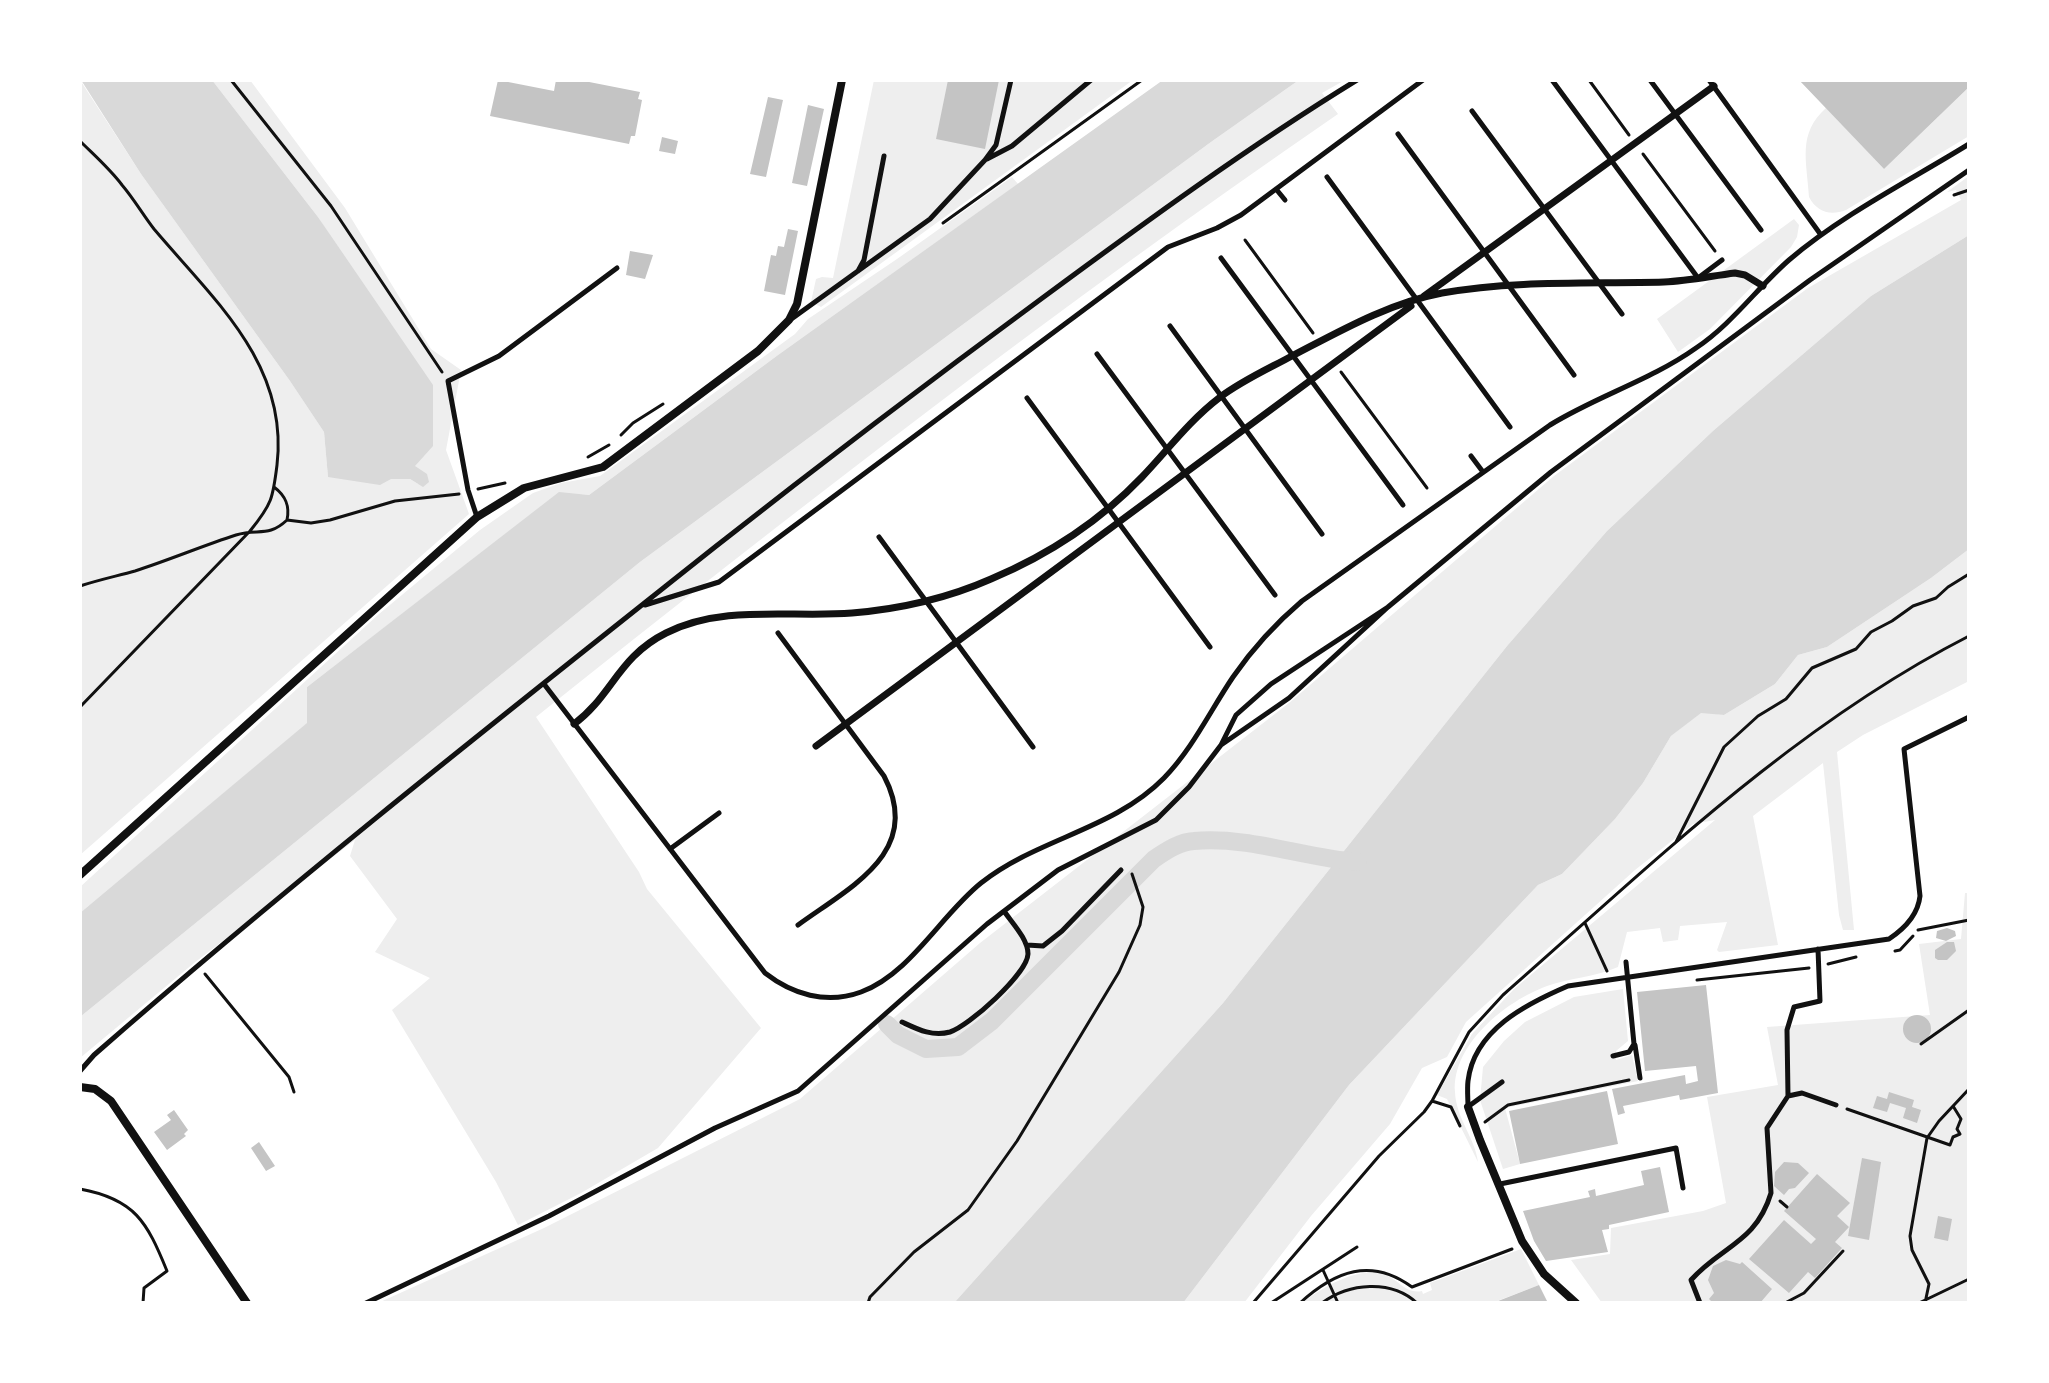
<!DOCTYPE html>
<html>
<head>
<meta charset="utf-8">
<style>
	body { margin:0 }
	#map { position:relative; width:2049px; height:1383px; overflow:hidden; background:#fff; font-family:Spectral,serif }
	canvas { display:block }
	.frame { position:absolute; inset:0; border:82px solid #fff; pointer-events:none }
</style>
</head>
<body>
<div id="map">
<canvas width="2049" height="1383"></canvas>
<div class="frame"></div>
</div>
<script>
const g = document.querySelector('canvas').getContext('2d');
g.lineJoin = 'round';
function fillPath(path, color) { g.fillStyle = color; g.fill(path, 'evenodd'); }
function strokePath(path, color, width, dash) { g.strokeStyle = color; g.lineWidth = width; g.lineCap = dash ? 'butt' : 'round'; g.setLineDash(dash || []); g.stroke(path); }
fillPath(new Path2D(`
	M80,80L141,174L290,381L324,432L328,477L410,479L418,484L415,466L348,264L318,217L212,80H250L345,208L431,349L461,370L446,450L469,514L80,855Z
	M874,80H1133L821,307L811,302L816,279L822,277L833,278Z
	M1299,80H1345L1322,93L1338,114C1062,303 797,509 536,717L639,872L647,889L761,1028L658,1148L581,1193L518,1225L496,1182L392,1010L430,978L375,952L397,919L350,856L355,840L194,963L80,1058V1017L640,562L1211,142Z
	M1969,87V136L1846,210C1830,216 1817,212 1809,197C1807,161 1797,134 1826,108L1884,169Z
	M1969,176V235L1871,296L1714,430L1607,531L1507,646L1223,1003L954,1303H378L544,1228L800,1099L980,943L1289,703L1554,476L1808,288L1961,200L1956,190L1947,192Z
	M1012,177L1018,184L778,355L589,495L559,493L307,687L308,723L80,913V887L379,614L480,530L533,493L561,483L600,476L795,334L808,319L897,259Z
	M1794,219L1799,225L1797,237L1791,247L1710,329L1678,352L1657,319Z
	M1969,549V681L1863,735L1837,752L1854,930H1843L1839,915L1823,763L1753,816L1778,945L1719,952L1717,950L1727,922L1680,926L1678,940L1663,942L1660,928L1627,932L1618,967C1596,977 1570,978 1547,986C1506,1001 1452,1044 1455,1092C1456,1118 1475,1138 1478,1162L1447,1099L1437,1095L1472,1034L1514,989L1715,820L1693,824L1635,870L1466,1022L1447,1057L1422,1068L1390,1124L1311,1216L1244,1303H1183L1349,1085L1538,885L1562,874L1615,819L1643,783L1671,736L1701,712L1724,715L1775,684L1798,655L1827,647L1931,578Z
	M1965,893H1969V1303H1602L1571,1260L1610,1254L1611,1228L1703,1211L1726,1203L1707,1097L1778,1085L1767,1027L1930,1015L1919,944L1961,939Z
	M1623,989L1628,1041L1616,1051V1060L1632,1055L1638,1081L1505,1108L1520,1164L1503,1169L1480,1100L1483,1067L1504,1041L1525,1022L1574,997Z
	M1521,1249L1539,1285L1492,1303H1302C1322,1287 1364,1262 1390,1277C1401,1283 1407,1294 1422,1291L1423,1294L1432,1290L1430,1283Z`), '#eee');
fillPath(new Path2D(`
	M81,80H212L318,217L433,385V446L415,466L427,474L429,482L423,487L410,479H391L380,485L328,477L324,432L290,381L141,174Z
	M1163,80H1299L1211,142L640,562L80,1017V913L307,723V687L559,492L589,495L778,355Z
	M1969,235V549L1931,578L1827,647L1798,655L1775,684L1724,715L1701,713L1671,736L1643,783L1615,819L1562,874L1538,885L1349,1085L1183,1303H954L1223,1003L1507,646L1607,531L1714,430L1871,296Z`), '#d9d9d9');
strokePath(new Path2D(`
	M887,1024L898,1035L926,1049L958,1047L992,1021L1154,859C1166,851 1179,842 1194,841C1249,836 1304,858 1358,862`), '#d9d9d9', 18);
fillPath(new Path2D(`
	M498,80L554,91L556,80H579L640,92L638,99L642,100L635,136H631L629,144L490,116Z
	M948,80H999L985,149L936,139Z
	M1799,80H1968L1969,87L1884,169Z
	M768,97L783,100L766,177L750,174Z
	M808,105L824,109L807,186L792,183Z
	M662,137L678,141L675,154L659,151Z
	M788,229L798,231L785,295L764,291L771,255L776,256L778,246L784,247Z
	M630,251L653,255L645,279L626,275Z
	M1947,928L1955,931L1956,936L1946,941L1936,938L1937,931Z
	M1947,942H1954L1956,951L1947,960H1938L1935,958V950Z
	M1706,985L1718,1093L1680,1100L1679,1095L1623,1106L1625,1113L1618,1115L1612,1089L1685,1075L1686,1084L1698,1081L1696,1066L1645,1071L1637,992Z
	M1903 1029a14 14 0 1 1 28 0a14 14 0 1 1-28 0Z
	M1607,1091L1618,1144L1520,1164L1509,1111Z
	M1889,1092L1914,1100L1912,1107L1921,1110L1917,1123L1903,1118L1906,1108L1890,1103L1887,1112L1873,1108L1877,1096L1887,1099Z
	M174,1110L188,1130L184,1134L186,1136L167,1150L154,1132L171,1120L167,1115Z
	M259,1142L275,1166L266,1171L251,1148Z
	M1862,1158L1881,1162L1869,1240L1848,1236Z
	M1784,1162L1798,1163L1809,1173L1795,1188L1789,1189L1784,1195L1774,1186L1775,1172Z
	M1660,1167L1669,1212L1609,1225V1229L1602,1230L1608,1252L1546,1261L1534,1241L1523,1211L1590,1197L1588,1191L1595,1189L1596,1196L1644,1185L1641,1171Z
	M1817,1174L1850,1203L1837,1216L1849,1227L1835,1242L1842,1248L1815,1278L1808,1272L1789,1293L1749,1259L1784,1220L1811,1244L1816,1239L1784,1211Z
	M1938,1216L1952,1219L1948,1241L1934,1238Z
	M1726,1260L1740,1264L1742,1262L1772,1289L1760,1303H1713L1709,1299L1714,1293L1708,1280L1713,1266Z
	M1539,1285L1548,1303H1493Z`), '#c4c4c4');
strokePath(new Path2D(`
	M231,80L331,206L442,372
	M1589,80L1629,135
	M80,141C94,155 110,169 122,185C134,199 143,215 154,229C213,299 289,364 277,465C273,498 272,504 250,531L80,707
	M1643,154L1715,251
	M1954,195L1969,190
	M943,223L1142,80
	M1245,240L1313,333
	M1341,372L1427,488
	M621,435L633,423L663,404
	M588,457L609,445
	M274,487C286,496 290,506 287,520
	M478,489L505,483
	M80,586C98,580 117,576 135,571C169,560 202,546 236,535C258,528 268,538 287,520L311,523L330,520L395,501L459,494
	M1676,842L1724,747L1758,716L1786,699L1812,668L1856,649L1871,632L1892,621L1913,606L1936,598L1948,587L1969,574
	M1585,923L1607,971
	M1918,930L1969,920
	M1895,951L1900,950L1913,936
	M1828,964L1856,957
	M205,974L289,1077L294,1092
	M1697,980L1809,968
	M1921,1044L1969,1010
	M1432,1101L1451,1107L1460,1126
	M1847,1109L1950,1145L1953,1137L1960,1134L1957,1129L1961,1119L1953,1106
	M1485,1122L1508,1105L1629,1080
	M80,1189C135,1199 147,1222 167,1271L144,1288L143,1303
	M1780,1201L1787,1207
	M1323,1270L1338,1303
	M868,1303L870,1297L914,1252L968,1210L1017,1141L1119,972L1140,925L1143,907L1132,874
	M1253,1303L1379,1156L1424,1112L1432,1101L1469,1032L1503,995C1650,866 1793,726 1969,636
	M1271,1303L1357,1247
	M1300,1303C1335,1271 1371,1257 1412,1287L1512,1249
	M1322,1303C1349,1283 1391,1279 1417,1303
	M1785,1303L1804,1293L1843,1251
	M1919,1303L1969,1279
	M1925,1303L1929,1284L1912,1250L1910,1236L1927,1138L1939,1121L1969,1089`), '#111', 3);
strokePath(new Path2D(`
	M1552,80L1698,278L1722,260
	M1650,80L1761,230
	M1709,80L1821,235
	M1472,111L1622,314
	M1398,134L1574,375
	M987,159L1012,146L1091,80
	M1327,177L1510,427
	M1276,189L1285,200
	M1221,258L1403,505
	M858,271L864,260L884,156
	M790,320L930,219L985,160L996,145L1011,80
	M1170,326L1322,534
	M1097,354L1275,595
	M1027,398L1210,647
	M1471,456L1483,472
	M477,517L468,490L448,381L499,356L617,268
	M879,537L1033,747
	M645,605L719,582L1168,247L1217,228L1241,215L1423,80
	M1388,607L1271,684L1236,715L1221,745L1289,698L1388,607L1551,472L1810,280L1969,170
	M778,633L884,776C924,852 850,887 798,925
	M544,684L765,973C792,994 826,1005 861,992C910,974 941,915 981,883C1038,838 1113,830 1164,778C1193,748 1210,711 1233,677C1253,648 1275,624 1302,601L1550,425C1597,396 1651,380 1696,348C1732,324 1757,288 1789,260C1843,214 1909,181 1969,144
	M670,849L719,813
	M1027,945L1043,946L1062,931L1121,870
	M902,1022C917,1029 932,1037 950,1032C969,1026 1027,974 1028,954C1028,939 1012,923 1004,911
	M1635,1045L1640,1078
	M1613,1056L1629,1052L1634,1044L1626,962
	M80,1071L94,1055C295,879 506,713 715,547C823,462 931,380 1041,299C1144,223 1248,147 1357,80
	M1788,1096L1787,1030L1794,1007L1820,1001L1818,949
	M1469,1106L1502,1082
	M1468,1107C1468,1099 1467,1089 1468,1081C1474,1030 1526,1004 1568,986L1889,939C1904,929 1918,915 1920,896L1904,749L1969,717
	M1500,1184L1676,1148L1683,1188
	M366,1303L549,1216L715,1128L798,1091L987,924L1058,870L1156,820L1189,787L1221,745
	M1700,1303L1691,1280C1721,1246 1756,1243 1771,1193L1767,1128L1788,1096L1802,1093L1836,1105`), '#111', 5);
strokePath(new Path2D(`
	M1424,296L1714,86
	M574,724C612,696 618,657 666,633C723,604 791,618 852,613C900,609 948,598 991,579C1048,555 1099,522 1142,477C1167,451 1189,421 1219,398C1241,381 1268,369 1292,356C1340,331 1389,303 1442,293C1515,280 1590,284 1664,282C1688,281 1711,276 1735,273L1745,275L1763,286
	M816,746L1411,306`), '#111', 7);
strokePath(new Path2D(`
	M80,875L477,517L524,488L603,467L758,351L789,320L797,304L842,80
	M80,1087L95,1089L111,1101L247,1303
	M1468,1107L1480,1140L1522,1241L1544,1274L1576,1303`), '#111', 8);
</script>
</body>
</html>
